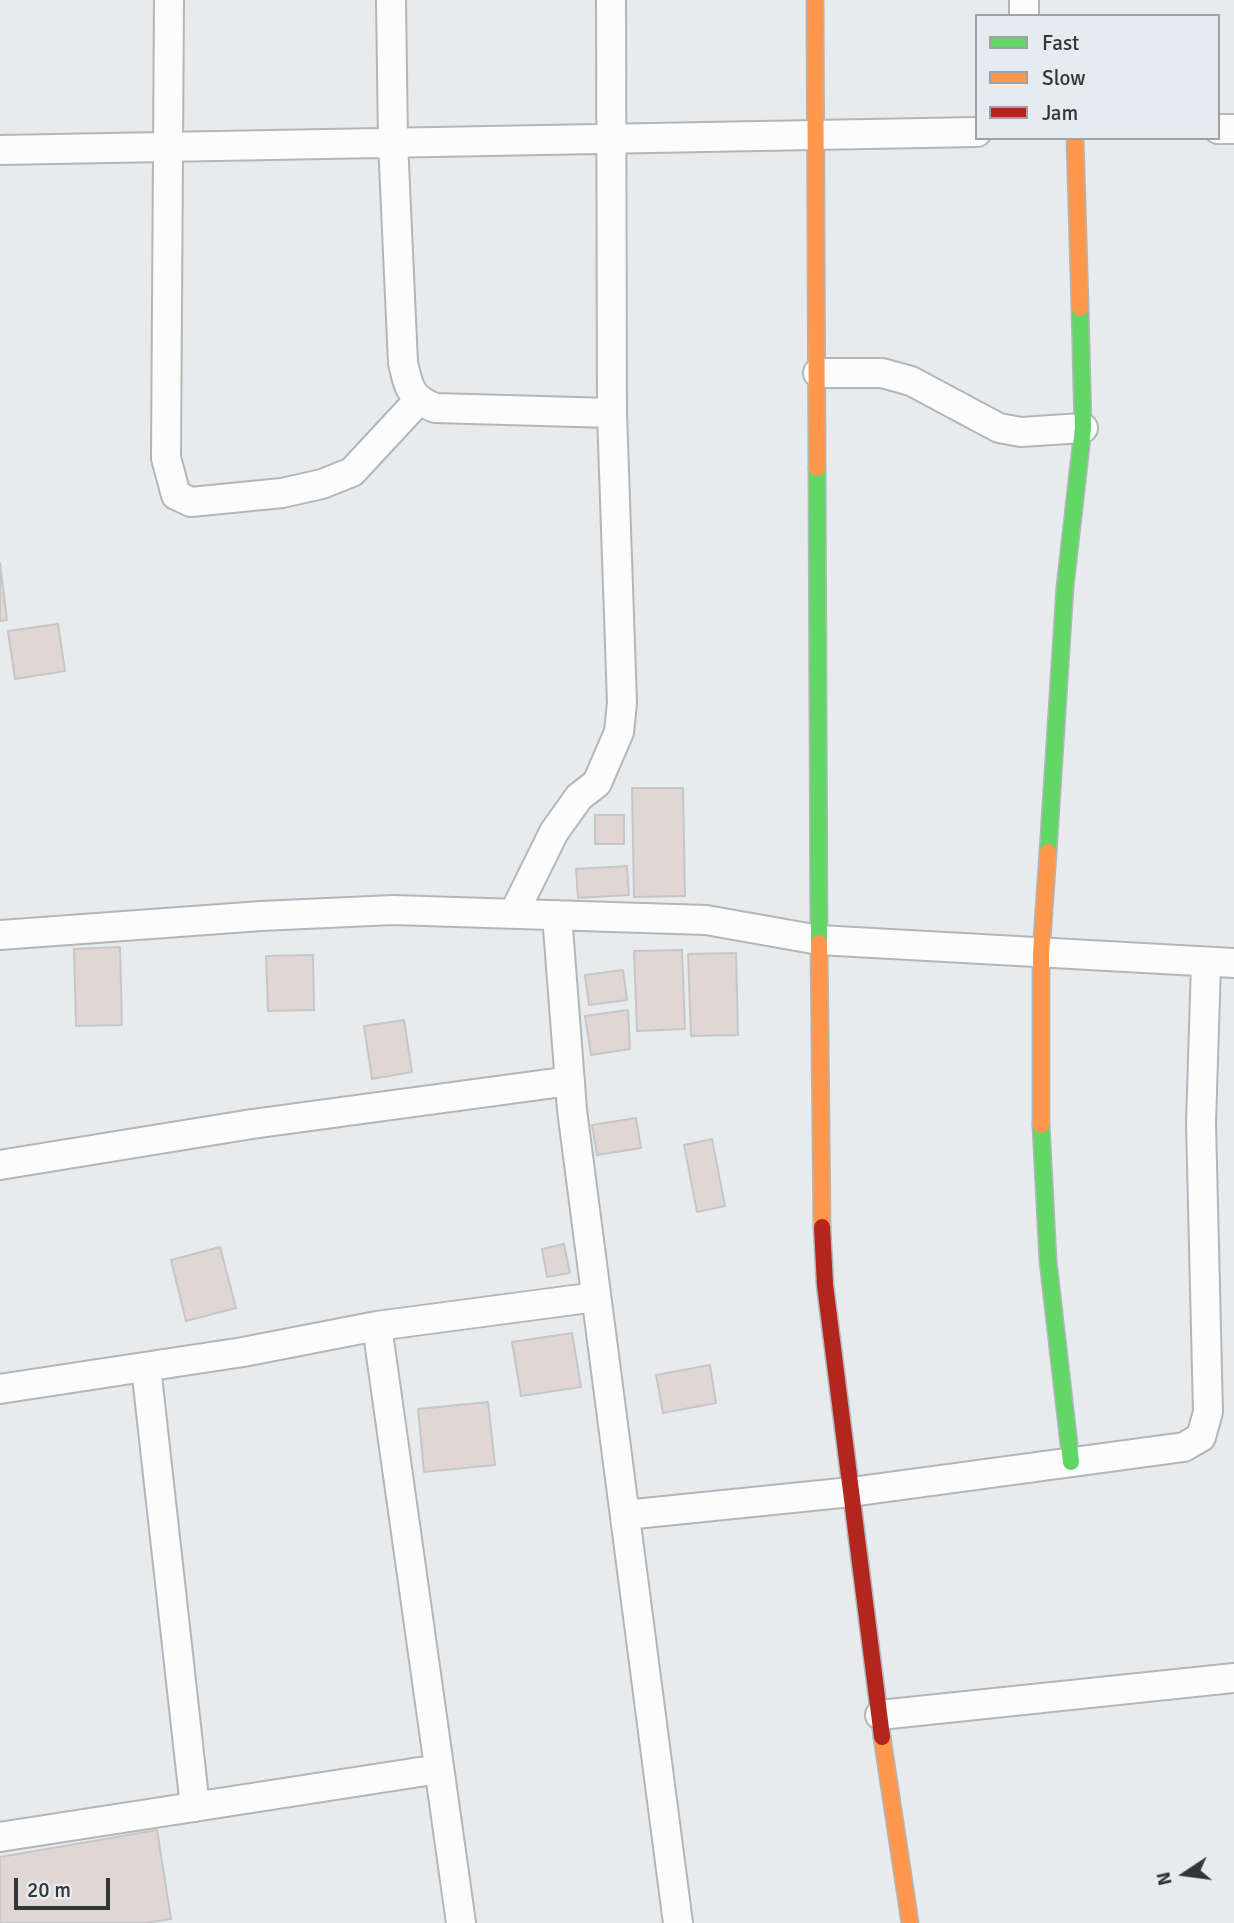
<!DOCTYPE html>
<html>
<head>
<meta charset="utf-8">
<style>
	body { margin:0 }
	#map { position:relative; width:1234px; height:1923px; overflow:hidden; background:#e8ebee; font-family:Signika,sans-serif }
	canvas { display:block }
	.legend { position:absolute; left:975px; top:14px; width:245px; height:126px; box-sizing:border-box; background:#e6ebf0; border:2px solid #9ea2a6; margin:0; padding:9px 12px; list-style:none; font-size:21px; color:#333537 }
	.legend li { display:flex; align-items:center; gap:14px; height:35px }
	.legend b { width:35px; border:2px solid #9ea2a6 }
	.north { position:absolute; left:1150px; top:1839px; width:70px; height:70px; -webkit-text-stroke:5px #e6ebf0; paint-order:stroke; rotate:257deg; font-size:19px; font-weight:700; line-height:28px; text-align:center; color:#333537 }
	.north::after { content:''; display:block; margin:auto; width:24px; height:32px; background:#333537; clip-path:polygon(50% 0,100% 100%,50% 72%,0 100%) }
	.scale { position:absolute; left:14px; top:1878px; width:96px; height:32px; box-sizing:border-box; border:4px solid #333537; border-top:0; padding-left:9px; font-size:21px; line-height:24px; white-space:nowrap; color:#333537; -webkit-text-stroke:5px #e6ebf0; paint-order:stroke }
</style>
</head>
<body>
<div id="map">
<canvas width="1234" height="1923"></canvas>
<ul class="legend">
<li><b style="height:9px;background:#63d668"></b>Fast</li>
<li><b style="height:9px;background:#ff974d"></b>Slow</li>
<li><b style="height:9px;background:#b3261e"></b>Jam</li>
</ul>
<div class="north">N</div>
<div class="scale">20 m</div>
</div>
<script>
const g = document.querySelector('canvas').getContext('2d');
g.lineJoin = 'round';
function fillPath(path, color) { g.fillStyle = color; g.fill(path, 'evenodd'); }
function strokePath(path, color, width, dash) { g.strokeStyle = color; g.lineWidth = width; g.lineCap = dash ? 'butt' : 'round'; g.setLineDash(dash || []); g.stroke(path); }
const building = new Path2D(`
	M0,563L7,620L0,621Z
	M58,624L65,671L15,679L8,631Z
	M632,788H683L685,896L634,897Z
	M595,815H624V844H595Z
	M627,866L629,895L578,898L576,869Z
	M120,947L122,1025L76,1026L74,949Z
	M682,950L685,1029L637,1031L634,951Z
	M736,953L738,1035L691,1036L688,954Z
	M313,955L314,1010L268,1011L266,956Z
	M623,970L627,1000L589,1005L585,975Z
	M628,1010L630,1049L591,1055L585,1016Z
	M404,1020L412,1072L372,1079L364,1026Z
	M636,1118L641,1148L597,1155L592,1125Z
	M712,1139L725,1206L697,1212L684,1145Z
	M564,1244L570,1273L547,1277L542,1249Z
	M220,1247L236,1308L186,1321L171,1260Z
	M572,1333L581,1387L521,1396L512,1342Z
	M710,1365L716,1403L663,1413L656,1375Z
	M488,1402L495,1465L424,1472L418,1409Z
	M157,1830L171,1919L146,1923H0V1857Z`);
fillPath(building, '#e0d6d3');
strokePath(building, '#c6c6c7', 2);
const street = new Path2D(`
	M169,0L166,458L176,495L191,502L282,493L322,484L352,472L418,401
	M391,0L393,142L403,363C409,388 410,398 435,408L612,413
	M1024,16V0
	M1218,129H1234
	M0,150L977,132
	M818,373H882L911,381L999,428L1021,432L1083,428
	M514,913L554,832L579,797L597,783L619,732L622,703L612,413L611,0
	M557,915L572,1110L678,1923
	M0,935L261,916L393,910L706,920L819,940L1234,963
	M0,1165L252,1124L570,1081
	M377,1326L461,1923
	M146,1367L195,1807
	M0,1389L243,1352L377,1326L596,1297
	M625,1515L851,1492L1184,1447L1201,1437L1208,1412L1201,1123L1206,964
	M880,1715L1234,1678
	M0,1837L439,1769`);
const fast = new Path2D(`
	M817,468L819,943
	M1048,852L1065,587L1083,428L1080,308
	M1041,1125L1048,1261L1071,1462`);
const slow = new Path2D(`
	M815,0L817,468
	M1075,138L1080,308
	M819,943L822,1227
	M1041,1125V954L1048,852
	M882,1737L910,1923`);
const jam = new Path2D(`
	M822,1227L825,1285L882,1737`);
strokePath(street, '#b3b6b8', 32);
strokePath(fast, '#b3b6b8', 19);
strokePath(slow, '#b3b6b8', 19);
strokePath(jam, '#b3b6b8', 19);
strokePath(street, '#fcfcfc', 28);
strokePath(fast, '#63d668', 16);
strokePath(slow, '#ff974d', 16);
strokePath(jam, '#b3261e', 16);
</script>
</body>
</html>
